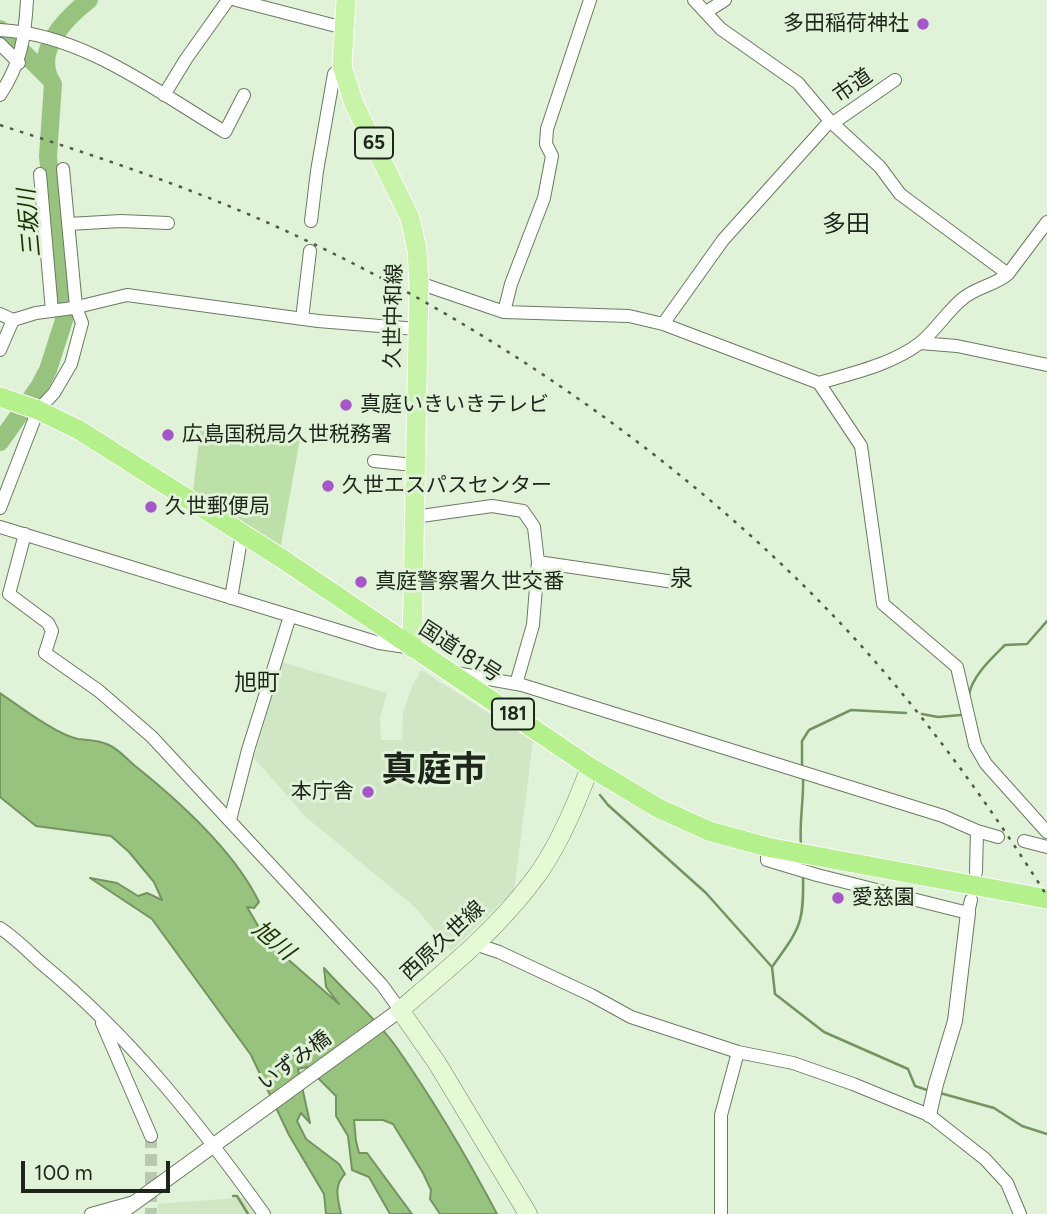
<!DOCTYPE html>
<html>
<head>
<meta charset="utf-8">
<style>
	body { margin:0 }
	#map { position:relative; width:1047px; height:1214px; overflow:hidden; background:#e0f2d7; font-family:Figtree,sans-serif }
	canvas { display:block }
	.scale { position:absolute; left:21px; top:1161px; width:149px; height:32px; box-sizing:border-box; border:4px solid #1e251b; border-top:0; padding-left:9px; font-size:21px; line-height:24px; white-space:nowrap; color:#1e251b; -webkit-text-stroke:5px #e0f2d7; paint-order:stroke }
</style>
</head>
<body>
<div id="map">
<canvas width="1047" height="1214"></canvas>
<div class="scale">100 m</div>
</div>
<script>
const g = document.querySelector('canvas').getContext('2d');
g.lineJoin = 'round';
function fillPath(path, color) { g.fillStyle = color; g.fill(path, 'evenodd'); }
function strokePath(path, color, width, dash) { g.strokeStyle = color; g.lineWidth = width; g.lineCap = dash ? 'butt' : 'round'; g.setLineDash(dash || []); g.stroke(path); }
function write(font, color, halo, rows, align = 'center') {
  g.font = font + ' Figtree,"Noto Sans JP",sans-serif'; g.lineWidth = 6; g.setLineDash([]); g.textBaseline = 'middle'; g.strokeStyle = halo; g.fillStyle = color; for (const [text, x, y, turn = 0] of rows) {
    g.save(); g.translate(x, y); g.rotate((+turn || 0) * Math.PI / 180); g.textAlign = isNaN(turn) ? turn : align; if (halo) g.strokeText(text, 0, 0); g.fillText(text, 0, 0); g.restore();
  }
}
fillPath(new Path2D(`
	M281,662L387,693L380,718L381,740H402L403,713L412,687L421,670L533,741L514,890L451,951L416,908L306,817L254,758Z
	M249,1197L259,1214H158V1204Z`), '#d1e6c5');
fillPath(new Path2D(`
	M201,423L237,430L236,438L278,445L282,435L300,439L280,550L193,492Z`), '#bde0a9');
const water = new Path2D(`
	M0,693C19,706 57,735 78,739C88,740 99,740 109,745C118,749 126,758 134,765C179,801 234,850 259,902L254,908L247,907L267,941L339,1004L326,987L324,968C348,995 376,1018 397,1048C434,1101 467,1157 497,1214H440L430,1199L431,1190L423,1173L393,1124L383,1120H354L356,1141L359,1153H367L412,1214H390L369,1177L352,1170L348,1136L336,1116V1096L307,1067L298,1069L310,1123L301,1113L297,1121L306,1139L339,1164L345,1174C333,1186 338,1199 341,1214H326L324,1194L289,1135L251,1055L152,919L90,878L117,883L138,896L147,893L162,900L154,882L129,852L111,836L36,826L0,797Z`);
fillPath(water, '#98c37e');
strokePath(water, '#739460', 2);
strokePath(new Path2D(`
	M969,695C972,676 992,658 1005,645L1027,644L1047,621
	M922,714L938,717L961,715
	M802,767V741L809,730L851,710L906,713
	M600,795L608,805L706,893L772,967
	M801,844C799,822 804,800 803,777
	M803,876C804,924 800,928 772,967L775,994L824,1032L908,1069L915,1086L930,1091
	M940,1093L994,1108L1022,1126L1047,1134
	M233,1196H237L248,1214`), '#739460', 2.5);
strokePath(new Path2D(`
	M0,29L49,78
	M0,442L39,387L48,370L64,320L48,156L53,84C31,52 66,18 89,0`), '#98c37e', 18);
strokePath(new Path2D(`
	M151,1136V1214`), '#b9c9b1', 12, [12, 6]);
const minor = new Path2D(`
	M236,0L344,28
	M694,0L721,29L798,83L830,121L880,167L900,194L1008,274
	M706,12L725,0
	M0,30C83,34 156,91 225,132L244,95
	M0,44L19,63
	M0,95C21,63 25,38 27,0
	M164,95L186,59L228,0
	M833,123L895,80
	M40,174L52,311
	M311,221L317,171L334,74L342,66
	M68,224L121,221L168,223
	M419,283L504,312L629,316L663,324L819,383L861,446L883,604L957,667L975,745L986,764L1047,832
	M504,312L511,284L544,198L552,156L546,144L547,129L590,0
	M0,314L13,320L36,313L73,308L127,295L318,321L417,329
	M302,319L310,251
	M663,324L723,240L830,121
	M920,343L957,346L1047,365
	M0,350L13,320
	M819,383C852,373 891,365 920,343C935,331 946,313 961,300C975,287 994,286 1008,274L1047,222
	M374,461L414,465
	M0,508L38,410L54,393L71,364L82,323L76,307L63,169
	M414,517L492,506L523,511L534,527L538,562L533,625L516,684
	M0,527L379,643L406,647
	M25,534L9,594L48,623L52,631L45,653L99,691L152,737L382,985L400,1010
	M538,562L674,582
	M231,598L242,534
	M456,673L522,685L943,816L977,831L976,872
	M230,820L248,750L290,616
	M977,831L998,837
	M1024,841L1047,847
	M767,847V860L817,875L968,913L971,900
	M0,928C15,938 28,951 41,963C129,1035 198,1122 264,1214
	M475,944L499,952L591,995L631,1017L738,1052L793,1063L853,1084L929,1115L985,1159L1007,1183L1020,1214
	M102,1023L151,1136
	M91,1214L134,1202
	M721,1214V1115L738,1052`);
const tertiary = new Path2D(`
	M929,1115L936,1084L955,1021L968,913
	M119,1214L400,1010`);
const secondary = new Path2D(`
	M528,1214L437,1063L400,1010C447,970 495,931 532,882C556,852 577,802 590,767`);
const primary = new Path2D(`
	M346,0L342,66L354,104L410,218L417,250L419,283L412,648`);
const trunk = new Path2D(`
	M0,397L38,410L79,430L281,558L590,767L658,808L709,831L767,847L1047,899`);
strokePath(minor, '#6b7a62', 14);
strokePath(tertiary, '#6b7a62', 16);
strokePath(secondary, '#6b7a62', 19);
strokePath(primary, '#fff', 21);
strokePath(trunk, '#fff', 21);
strokePath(minor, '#fff', 12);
strokePath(tertiary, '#fff', 14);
strokePath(secondary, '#e3fad4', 18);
strokePath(primary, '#c7f4a8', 19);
strokePath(trunk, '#b4f08b', 19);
strokePath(new Path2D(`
	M0,125C89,154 178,183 264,221C469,312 666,445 823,605C908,692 982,793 1047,896`), '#505a4c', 2.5, [3.5, 7]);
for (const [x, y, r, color] of [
	[923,24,7,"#a557c8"],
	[346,405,7,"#a557c8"],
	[168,435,7,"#a557c8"],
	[328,486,7,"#a557c8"],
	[151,507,7,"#a557c8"],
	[361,582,7,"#a557c8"],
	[368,792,7,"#a557c8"],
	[838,898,7,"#a557c8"]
]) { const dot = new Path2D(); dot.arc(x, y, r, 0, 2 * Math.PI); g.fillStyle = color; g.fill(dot); strokePath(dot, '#e0f2d7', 2.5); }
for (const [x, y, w] of [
	[374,143,38],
	[513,714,42]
]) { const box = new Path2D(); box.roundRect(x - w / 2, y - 15.5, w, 31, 5); g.fillStyle = '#e0f2d7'; g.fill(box); strokePath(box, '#1e251b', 2); }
write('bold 19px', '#1e251b', null, [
	["65",374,143],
	["181",513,714]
]);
write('21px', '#1e251b', '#e0f2d7', [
	["多田稲荷神社",909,24,"right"],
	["真庭いきいきテレビ",360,405],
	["広島国税局久世税務署",182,435],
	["久世エスパスセンター",342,486],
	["久世郵便局",165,507],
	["真庭警察署久世交番",375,582],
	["本庁舎",354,792,"right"],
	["愛慈園",852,898]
], 'left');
write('21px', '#1e251b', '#e0f2d7', [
	["市道",853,86,-35],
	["久世中和線",394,316,-89],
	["国道181号",460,652,33],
	["西原久世線",443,941,-43],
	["いずみ橋",295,1061,-36]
]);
write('italic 23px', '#193302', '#e0f2d7', [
	["三坂川",30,223,-95],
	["旭川",273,941,40]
]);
write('23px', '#1e251b', '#e0f2d7', [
	["泉",681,579],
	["旭町",257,683]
]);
write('24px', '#1e251b', '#e0f2d7', [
	["多田",846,225]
]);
write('bold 35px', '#1e251b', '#e0f2d7', [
	["真庭市",434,771]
]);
</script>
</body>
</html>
